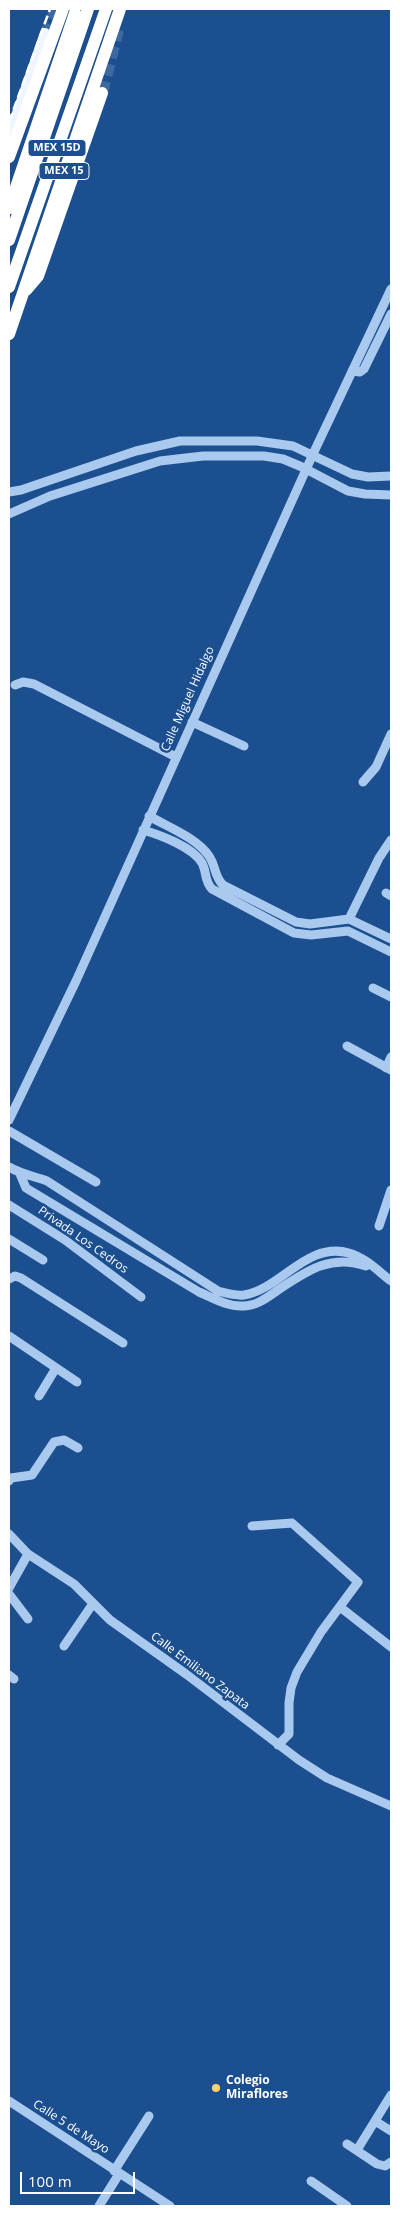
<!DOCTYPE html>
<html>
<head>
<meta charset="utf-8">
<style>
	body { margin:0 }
	#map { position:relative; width:400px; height:2215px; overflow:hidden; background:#1b4f8f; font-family:"Open Sans",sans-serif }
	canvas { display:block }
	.frame { position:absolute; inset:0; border:10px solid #fff; pointer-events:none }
	.scale { position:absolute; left:20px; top:2172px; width:115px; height:22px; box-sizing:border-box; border:2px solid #fff; border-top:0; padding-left:6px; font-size:15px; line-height:18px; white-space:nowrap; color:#fff; -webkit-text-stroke:4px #1b4f8f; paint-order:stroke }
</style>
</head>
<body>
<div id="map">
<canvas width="400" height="2215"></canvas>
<div class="frame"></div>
<div class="scale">100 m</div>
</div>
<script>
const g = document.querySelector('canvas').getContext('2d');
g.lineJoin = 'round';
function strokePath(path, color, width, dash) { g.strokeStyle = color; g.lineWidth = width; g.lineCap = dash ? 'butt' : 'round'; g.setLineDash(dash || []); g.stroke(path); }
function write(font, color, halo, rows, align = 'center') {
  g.font = font + ' "Open Sans",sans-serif'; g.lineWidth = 5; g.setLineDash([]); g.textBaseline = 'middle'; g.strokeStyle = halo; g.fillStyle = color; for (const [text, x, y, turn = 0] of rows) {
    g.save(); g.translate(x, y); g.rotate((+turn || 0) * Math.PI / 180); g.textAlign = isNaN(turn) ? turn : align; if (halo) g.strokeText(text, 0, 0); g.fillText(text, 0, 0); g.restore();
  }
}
strokePath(new Path2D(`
	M45,33L55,9`), '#3d69a0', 10, [10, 5]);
strokePath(new Path2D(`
	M102,93L118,30`), '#3d69a0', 12, [12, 6]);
strokePath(new Path2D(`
	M352,371L360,372L364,369L391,314
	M9,492L21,490L136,451L180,441H257L293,446L352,474L368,477L391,476
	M9,514L50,496L160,461L203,456H264L283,459L302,467L348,491L365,494L391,495
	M15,685L23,682L34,684L176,757
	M192,722L244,746
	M363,782L376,767L391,734
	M149,816C168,827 197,838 209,856C216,866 214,876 223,885L296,922L310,924L349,919L391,939
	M143,830C160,835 193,847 202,863C207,872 204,881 212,889L294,933L311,935L348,931L391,952
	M386,893L391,896
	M349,919L379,858L391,840
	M373,988L391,997
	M347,1046L391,1070
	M386,1068L391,1057
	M9,1120L76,981L313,454L391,289
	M9,1131L96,1182
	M9,1167C21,1174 33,1176 47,1181L218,1291C226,1293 235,1296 244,1295C281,1289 307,1241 349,1253C366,1258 378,1271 391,1281
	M20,1174L26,1188L199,1292C213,1298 228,1307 243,1306C258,1306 269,1296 281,1288C308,1270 332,1254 366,1266
	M9,1205L65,1240L141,1297
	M379,1226L391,1190
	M9,1239L43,1260
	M9,1279L15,1276L21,1278L123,1343
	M9,1336L77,1382
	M39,1396L56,1368
	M9,1481L11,1478L32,1475L54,1442L64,1440L78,1448
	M252,1526L292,1523L358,1582L321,1632L297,1672L291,1688L289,1703V1734L278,1745
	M9,1534L28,1554L74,1584L110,1620L186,1674L299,1760L327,1778L391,1806
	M9,1588L28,1554
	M9,1594L28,1619
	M340,1607L391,1647
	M64,1646L92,1605
	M9,1675L14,1679
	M9,2101L170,2206
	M375,2121L391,2131
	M347,2144L377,2164L385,2166L391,2162
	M357,2150L391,2095
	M114,2171L149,2116
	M311,2181L347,2206
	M99,2206L119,2174`), '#a9c9ee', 9);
strokePath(new Path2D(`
	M9,136L45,33`), '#f0f6ff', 10);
strokePath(new Path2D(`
	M9,157L63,9
	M9,208L75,13
	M9,240L88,9
	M9,287L106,9
	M26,290L38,276L102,93
	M9,334L120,9`), '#fff', 12);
strokePath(new Path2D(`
	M9,122L50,9`), '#fff', 2.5, [9, 4]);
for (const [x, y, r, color] of [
	[216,2088,5,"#ffd166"]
]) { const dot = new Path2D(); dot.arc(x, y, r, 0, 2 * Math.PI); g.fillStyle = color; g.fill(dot); strokePath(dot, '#1b4f8f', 2); }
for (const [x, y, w] of [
	[57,148,58],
	[64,171,50]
]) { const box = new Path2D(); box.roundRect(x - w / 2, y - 8.5, w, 17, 4); g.fillStyle = '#1b4f8f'; g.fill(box); strokePath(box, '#fff', 1); }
write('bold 11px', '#fff', null, [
	["MEX 15D",57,148],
	["MEX 15",64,171]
]);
write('12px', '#fff', '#1b4f8f', [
	["Calle Miguel Hidalgo",188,699,-66],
	["Privada Los Cedros",83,1240,35],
	["Calle Emiliano Zapata",200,1671,37],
	["Calle 5 de Mayo",71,2127,33]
]);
write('bold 12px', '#fff', '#1b4f8f', [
	["Colegio",226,2081],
	["Miraflores",226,2095]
], 'left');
</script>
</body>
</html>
